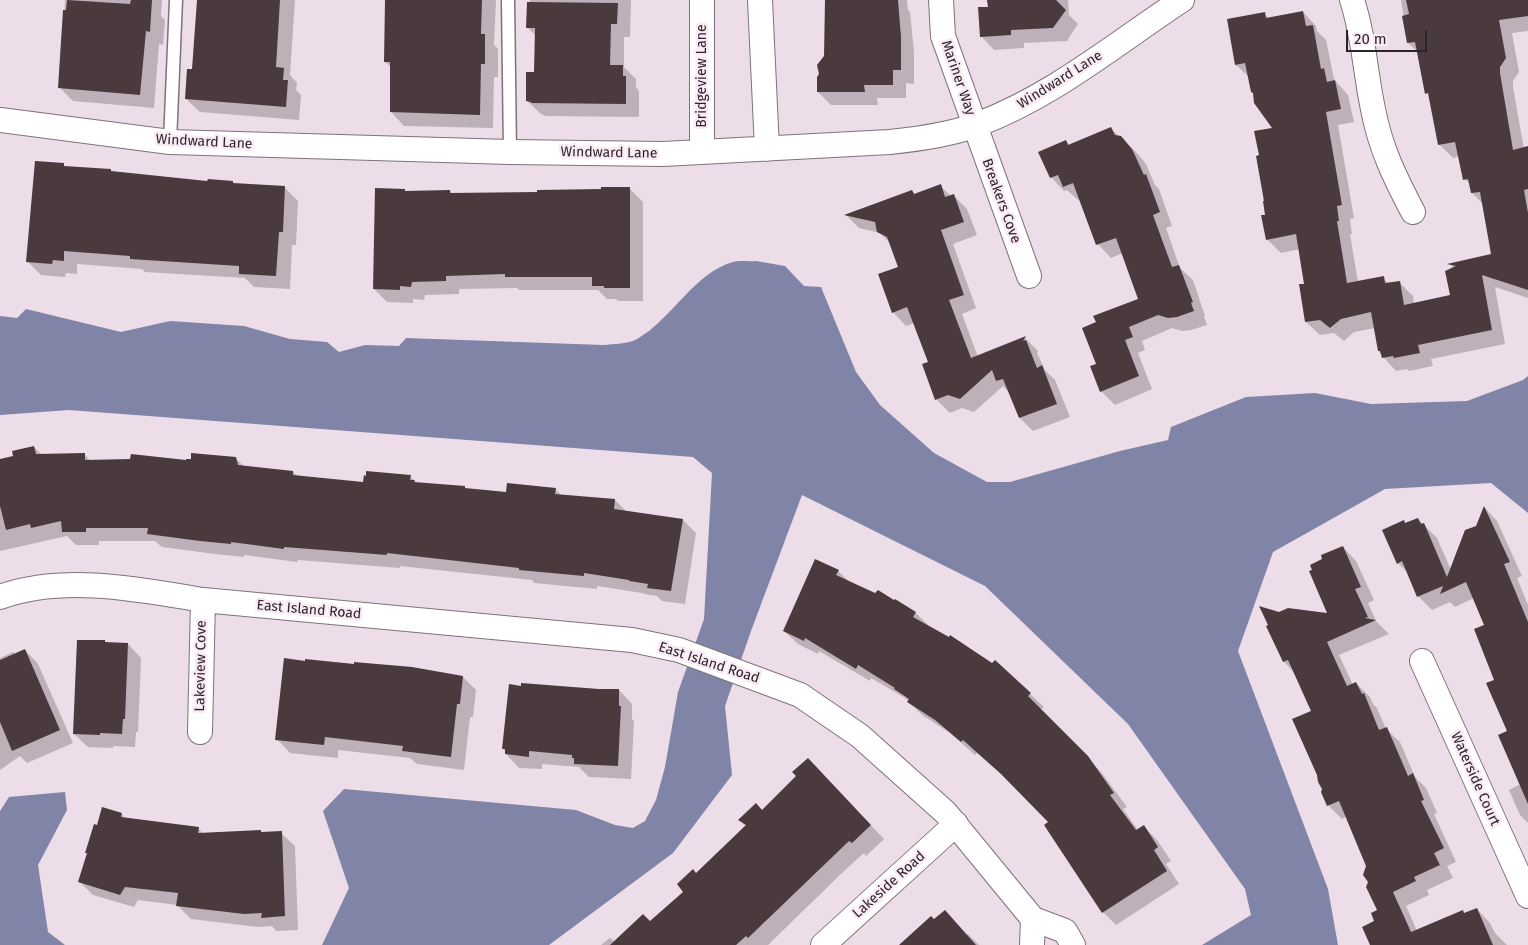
<!DOCTYPE html>
<html>
<head>
<meta charset="utf-8">
<style>
	body { margin:0 }
	#map { position:relative; width:1528px; height:945px; overflow:hidden; background:#eddde8; font-family:"Fira Sans",sans-serif }
	canvas { display:block }
	.scale { position:absolute; left:1346px; top:30px; width:81px; height:22px; box-sizing:border-box; border:2px solid #2b2529; border-top:0; padding-left:6px; font-size:15px; line-height:18px; white-space:nowrap; color:#2b2529; -webkit-text-stroke:4px #faeaf5; paint-order:stroke }
</style>
</head>
<body>
<div id="map">
<canvas width="1528" height="945"></canvas>
<div class="scale">20 m</div>
</div>
<script>
const g = document.querySelector('canvas').getContext('2d');
g.lineJoin = 'round';
function fillPath(path, color) { g.fillStyle = color; g.fill(path, 'evenodd'); }
function strokePath(path, color, width, dash) { g.strokeStyle = color; g.lineWidth = width; g.lineCap = dash ? 'butt' : 'round'; g.setLineDash(dash || []); g.stroke(path); }
function write(font, color, halo, rows, align = 'center') {
  g.font = font + ' "Fira Sans",sans-serif'; g.lineWidth = 5; g.setLineDash([]); g.textBaseline = 'middle'; g.strokeStyle = halo; g.fillStyle = color; for (const [text, x, y, turn = 0] of rows) {
    g.save(); g.translate(x, y); g.rotate((+turn || 0) * Math.PI / 180); g.textAlign = isNaN(turn) ? turn : align; if (halo) g.strokeText(text, 0, 0); g.fillText(text, 0, 0); g.restore();
  }
}
fillPath(new Path2D(`
	M756,261L785,266L804,286L821,287L856,372L880,405L934,453L987,482H1010L1120,451L1168,440L1171,427L1246,397L1315,393L1371,404L1467,401L1523,380L1528,376V513L1491,483L1385,489L1273,552L1238,651L1328,889L1338,945H1202L1251,915L1245,889L1128,724L985,586L802,495L751,631L725,706L732,775L673,853L549,945H322L349,888L323,811L344,789L576,810L615,825L633,828L645,821L656,800L665,767L678,692L704,619L712,473L693,457L69,410L0,415V316L17,318L26,309L121,332L170,321L244,326L290,339L327,342L339,352L365,345L399,346L406,338L603,345C614,344 628,344 637,339C671,320 695,272 733,262C740,260 749,262 756,261Z
	M65,792L67,810L38,865L48,932L65,945H0V811L9,797Z`), '#8084a6');
fillPath(new Path2D(`
	M65,0H162L161,16L165,20L163,45L159,44L154,108L73,101L59,87Z
	M198,0H295L290,75L297,83L296,90L301,95L299,120L200,112L186,99L194,70Z
	M397,0H496L494,45L498,49V77H494L493,128L404,126L391,112V67L385,62Z
	M530,0H631L630,37H624V67L636,79V87L639,91V117L546,116L541,114L527,101L535,73L536,36L528,28Z
	M827,0H907L908,10L910,12L914,52V84L906,83V98H877L878,105H831L818,92L826,56Z
	M989,0H1068L1069,15L1078,24L1067,41L1024,43V48L994,50L981,36L989,8Z
	M1401,0H1528V31L1512,33L1519,72L1513,81V87L1524,149L1528,148V298L1495,287L1505,344L1431,359L1433,366L1409,371L1407,369L1396,371L1383,357L1379,351L1375,328L1354,332L1344,341L1334,333L1320,335L1306,322L1305,285L1300,249L1281,253L1267,239L1260,157L1274,129L1255,94L1249,77L1236,65L1264,14L1269,18L1303,12L1316,26L1317,31L1326,40L1334,79L1348,95L1354,122L1338,125L1354,218L1350,219L1352,234H1350L1358,282L1383,278L1389,284L1399,282L1413,296L1414,304L1452,296L1454,269L1450,264L1492,255L1483,204L1472,193L1471,185L1465,179L1460,156L1453,158L1439,144L1419,53L1408,43Z
	M1111,129L1135,151L1146,164L1155,185L1159,189L1172,226L1166,228L1180,268L1193,280L1205,316H1204L1207,325L1191,330L1182,331L1172,328L1142,341L1145,350L1138,353L1152,389L1115,405L1101,391L1097,365V323L1140,300L1123,253L1111,258L1098,244L1081,199L1078,200L1067,190L1064,191L1051,177L1066,141L1070,146Z
	M63,165L66,167L111,171L113,173L209,183L233,182L236,185L284,187L298,201L296,245H292L290,289L254,287L245,278L145,272L142,269L77,264V274L66,273L65,277L41,275L27,261Z
	M940,186L951,196L953,195L967,209L977,235L953,244L976,308L962,314L978,357L1025,338L1038,351L1037,353L1045,370L1055,380L1070,417L1033,431L1020,418L1010,393L1003,386L974,412L962,408L950,413L936,399L929,362L914,323L906,326L893,312L900,267L890,243L880,233L859,228L846,215L912,191L916,195Z
	M630,189L643,202V301H618L616,299H607L598,290H519L517,288L459,289V294L425,295L424,300L413,299V303L387,302L374,289L406,192L450,191L453,194L539,193Z
	M34,447L42,455H85L91,461L187,462L236,459L244,466L293,472L298,477L364,483L410,476L417,483L464,487L467,490L507,493L555,489L562,496L615,500L626,511L683,520L696,533L685,604L662,601L657,596L644,594L642,593L597,586V589L534,583L532,580L400,566V568L298,560L297,562L244,555V557L215,554L162,547L155,541H99V545H76L67,536L0,551V460L15,457Z
	M1485,508L1497,521L1522,576L1517,578L1528,605V823L1520,815L1509,790L1521,784L1496,680L1486,626L1474,598L1455,607L1450,602L1432,610L1418,596L1409,574L1398,563L1406,524L1418,519L1437,538L1451,570L1477,527Z
	M1343,547L1356,561L1374,600L1368,603L1376,621L1389,634L1339,655L1353,685L1356,683L1370,697L1373,704L1377,708L1386,729L1400,742L1415,777L1426,788L1437,813L1434,814L1456,862L1447,866L1453,878L1427,890L1429,895L1406,906L1417,931L1462,911L1465,914L1477,909L1490,923L1495,933L1507,945H1372L1379,911L1369,882L1368,866L1347,816L1342,819L1328,805L1323,788L1313,711L1296,674L1284,662L1268,626L1280,614L1329,615Z
	M838,571L851,583L894,602L895,600L916,613L929,626L1030,694L1044,707L1040,710L1101,772L1127,807L1123,809L1138,830L1143,826L1157,840L1171,861L1166,864L1179,884L1116,925L1103,912L1049,822L1013,784L977,753L975,755L950,733L922,715L905,698L871,678L870,681L819,651L818,654L798,644L784,631Z
	M105,641L107,643L128,644L141,658L138,732H136L135,747L113,746V748L88,747L74,734Z
	M25,650L38,664L73,743L27,763L20,756L0,770V658L13,652L15,654Z
	M355,666L463,677L476,690L473,717H470L464,770L417,764L410,758L338,750V758L290,753L277,739Z
	M619,690L632,704V719L634,721L631,779L589,777L579,767L542,764V769L519,768L506,754L504,749L599,691Z
	M821,773L884,839L866,856L864,853L844,871L768,945H601L610,938L615,942L650,923L685,893L696,875L746,826L740,820L762,811Z
	M121,814L126,819L198,828L203,834L260,831L263,833H281L295,846L298,930L276,931L272,926L258,927L191,919L177,905L138,900L134,907L93,895L79,881L88,854L86,853L97,827Z
	M968,934L979,945H901L967,935Z`), '#0003');
fillPath(new Path2D(`
	M67,0L130,4L131,0H152L150,32L146,31L140,95L58,88L63,10H66Z
	M197,0H280L276,67L284,68L283,80H288L286,107L185,99L187,69H192Z
	M385,0H482L481,34H485V64H481L480,115L390,112V62H384Z
	M825,0H898L901,37V70H893V85H864L865,92H817V77L819,74L817,65L824,56Z
	M987,0H1056L1066,10L1053,28L1011,30V35L980,37L978,7H988Z
	M1406,0H1528V16L1499,20L1506,58L1500,67V73L1513,150L1528,146V189L1524,190L1528,213V290L1482,275L1492,330L1418,345L1420,353L1394,358L1393,356L1382,358L1380,351H1378L1371,312L1341,319L1330,328L1320,320L1305,322L1299,284H1304L1296,234L1266,240L1261,215H1265L1263,201H1264L1256,156L1259,155L1254,131L1272,128L1254,103L1253,93L1251,92L1245,63L1235,65L1227,19L1265,12L1266,18L1303,11L1306,26L1313,25L1321,69L1324,68L1327,82L1335,80L1341,109L1326,112L1342,205L1337,206L1339,221H1337L1347,283L1384,276L1385,283L1400,281L1404,305L1450,295L1445,271L1456,266L1447,264L1491,254L1480,192L1471,193L1468,179L1463,180L1455,142L1438,145L1428,93L1425,94L1415,42L1407,43L1402,16L1409,14Z
	M527,2L618,3L617,24H611L610,65H623V76H626V104L531,103V102L526,101V72H534L535,28H526Z
	M1111,127L1115,135L1121,136L1132,149L1144,175L1146,174L1160,212L1153,215L1172,267L1179,265L1193,302L1191,303L1194,311L1177,317L1168,318L1158,315L1129,327L1133,337L1125,340L1139,376L1100,392L1090,366L1096,364L1082,328L1096,322L1093,316L1138,299L1116,238L1096,245L1073,183L1063,187L1058,175L1050,178L1038,152L1066,140L1068,145Z
	M35,161L64,163V166L111,169V171L207,181L208,179L233,181V183L285,186L283,232H279L276,276L239,274V266L130,259V256L64,251V261L53,260L52,264L26,262Z
	M941,184L945,197L954,194L964,222L941,230L964,295L949,300L971,358L1026,336L1023,341L1026,340L1037,368L1042,365L1057,404L1019,418L1003,379L996,381L992,370L960,399L948,395L935,400L922,364L928,362L907,307L892,313L878,274L898,267L887,237L877,232L875,222L844,215L912,190L914,194Z
	M601,187H630V288H604V286H592V277H505V274L446,276V281L412,282L411,287L400,286V290L373,289L375,188L405,189V191L450,190V193L537,192V190L601,189Z
	M34,446L36,454L85,453V460L130,459L131,454L186,460V459H191V453L236,457L238,465L293,471V475L363,482L364,475L366,476V471L411,475L410,480H415L414,482L465,486V488L506,492L507,483L556,488L555,494L615,499L614,509L683,519L671,591L647,588L648,584L629,581V580L584,573V576L519,570V568L387,553V555L284,547V549L231,542V544L200,541L147,534L148,528H86V532H62L61,521L31,528L30,524L6,530L0,506V459L13,456L12,451Z
	M1484,506L1510,562L1504,564L1528,622V804L1498,735L1507,731L1486,683L1494,680L1474,629L1484,625L1466,582L1440,594L1443,586L1417,597L1402,561L1397,564L1382,530L1404,520L1405,523L1418,518L1421,524L1424,523L1447,577L1465,530L1476,526Z
	M1343,546L1361,587L1355,589L1368,617L1365,618L1376,620L1327,642L1347,686L1356,682L1362,694L1364,693L1379,730L1387,727L1408,776L1413,773L1424,800L1421,801L1444,848L1434,853L1440,865L1414,877L1416,881L1393,892L1411,932L1463,910L1464,913L1477,908L1493,945H1370L1362,927L1374,921L1371,913L1377,910L1366,887L1368,882L1363,875L1366,866L1339,801L1327,806L1321,792L1322,789L1318,782L1317,775L1292,719L1311,711L1288,660L1283,662L1266,626L1268,625L1259,606L1279,612L1288,608L1327,613L1309,571L1312,570L1310,565L1322,559L1321,555Z
	M815,559L839,570L836,575L875,593L878,590L894,600L895,599L916,612L913,617L949,637L950,635L992,663L995,660L1031,693L1028,696L1088,756L1114,793L1110,795L1136,830L1144,825L1158,847L1154,850L1167,871L1102,913L1044,825L1048,822L1001,774L963,740L961,742L935,720L907,702L909,699L894,689L895,688L858,665L856,669L805,638L804,641L783,631Z
	M77,640H105V642L128,643L125,719H123L122,734L100,733V735L73,734Z
	M25,649L60,730L12,751L0,722V660Z
	M284,658L305,661V659L354,664V662L412,667L463,676L460,704H457L451,757L402,751L403,746L325,737L324,745L275,740Z
	M521,683L599,689H619V706H621L618,766L574,764V758H572V755L529,751V757L505,754V749H502L509,684L521,686Z
	M808,758L871,825L852,843L849,841L748,938L746,936L736,945H610L643,914L650,921L683,892L677,884L693,869L696,873L746,825L738,820L756,803L762,810L796,776L792,772Z
	M102,807L122,813L121,817L199,827L198,833L261,830V832L282,831L285,916L261,918L262,913L244,914L176,906L178,893L125,887L120,895L78,882L87,853H85L94,824L97,825Z
	M945,910L976,945H899L931,916L934,919Z`), '#4a3a3e');
const service = new Path2D(`
	M508,0L510,152
	M170,142L176,0`);
const minor = new Path2D(`
	M702,0V152
	M760,0L767,149
	M941,0L943,36L1029,276
	M1352,0C1364,36 1365,72 1373,109C1380,147 1395,178 1413,212
	M0,120L170,142L510,152L663,154L890,142C919,139 949,135 976,125C1052,97 1115,44 1182,0
	M0,597C63,574 138,589 203,600L632,640L679,650L800,695L860,736L946,813L1033,919L1065,931L1073,945
	M1422,661L1528,896
	M200,732L203,600
	M823,945L956,824
	M1032,945L1033,919`);
strokePath(service, '#7f727b', 15);
strokePath(minor, '#7f727b', 26);
strokePath(service, '#fff', 12);
strokePath(minor, '#fff', 24);
write('14px', '#2b2529', '#faeaf5', [
	["Bridgeview Lane",702,76,-90],
	["Mariner Way",958,78,71],
	["Windward Lane",1060,80,-32],
	["Windward Lane",204,142,3],
	["Windward Lane",609,153,1],
	["Breakers Cove",1001,201,70],
	["East Island Road",309,610,5],
	["East Island Road",709,663,18],
	["Lakeview Cove",201,666,-89],
	["Waterside Court",1475,779,66],
	["Lakeside Road",889,885,-42]
]);
</script>
</body>
</html>
